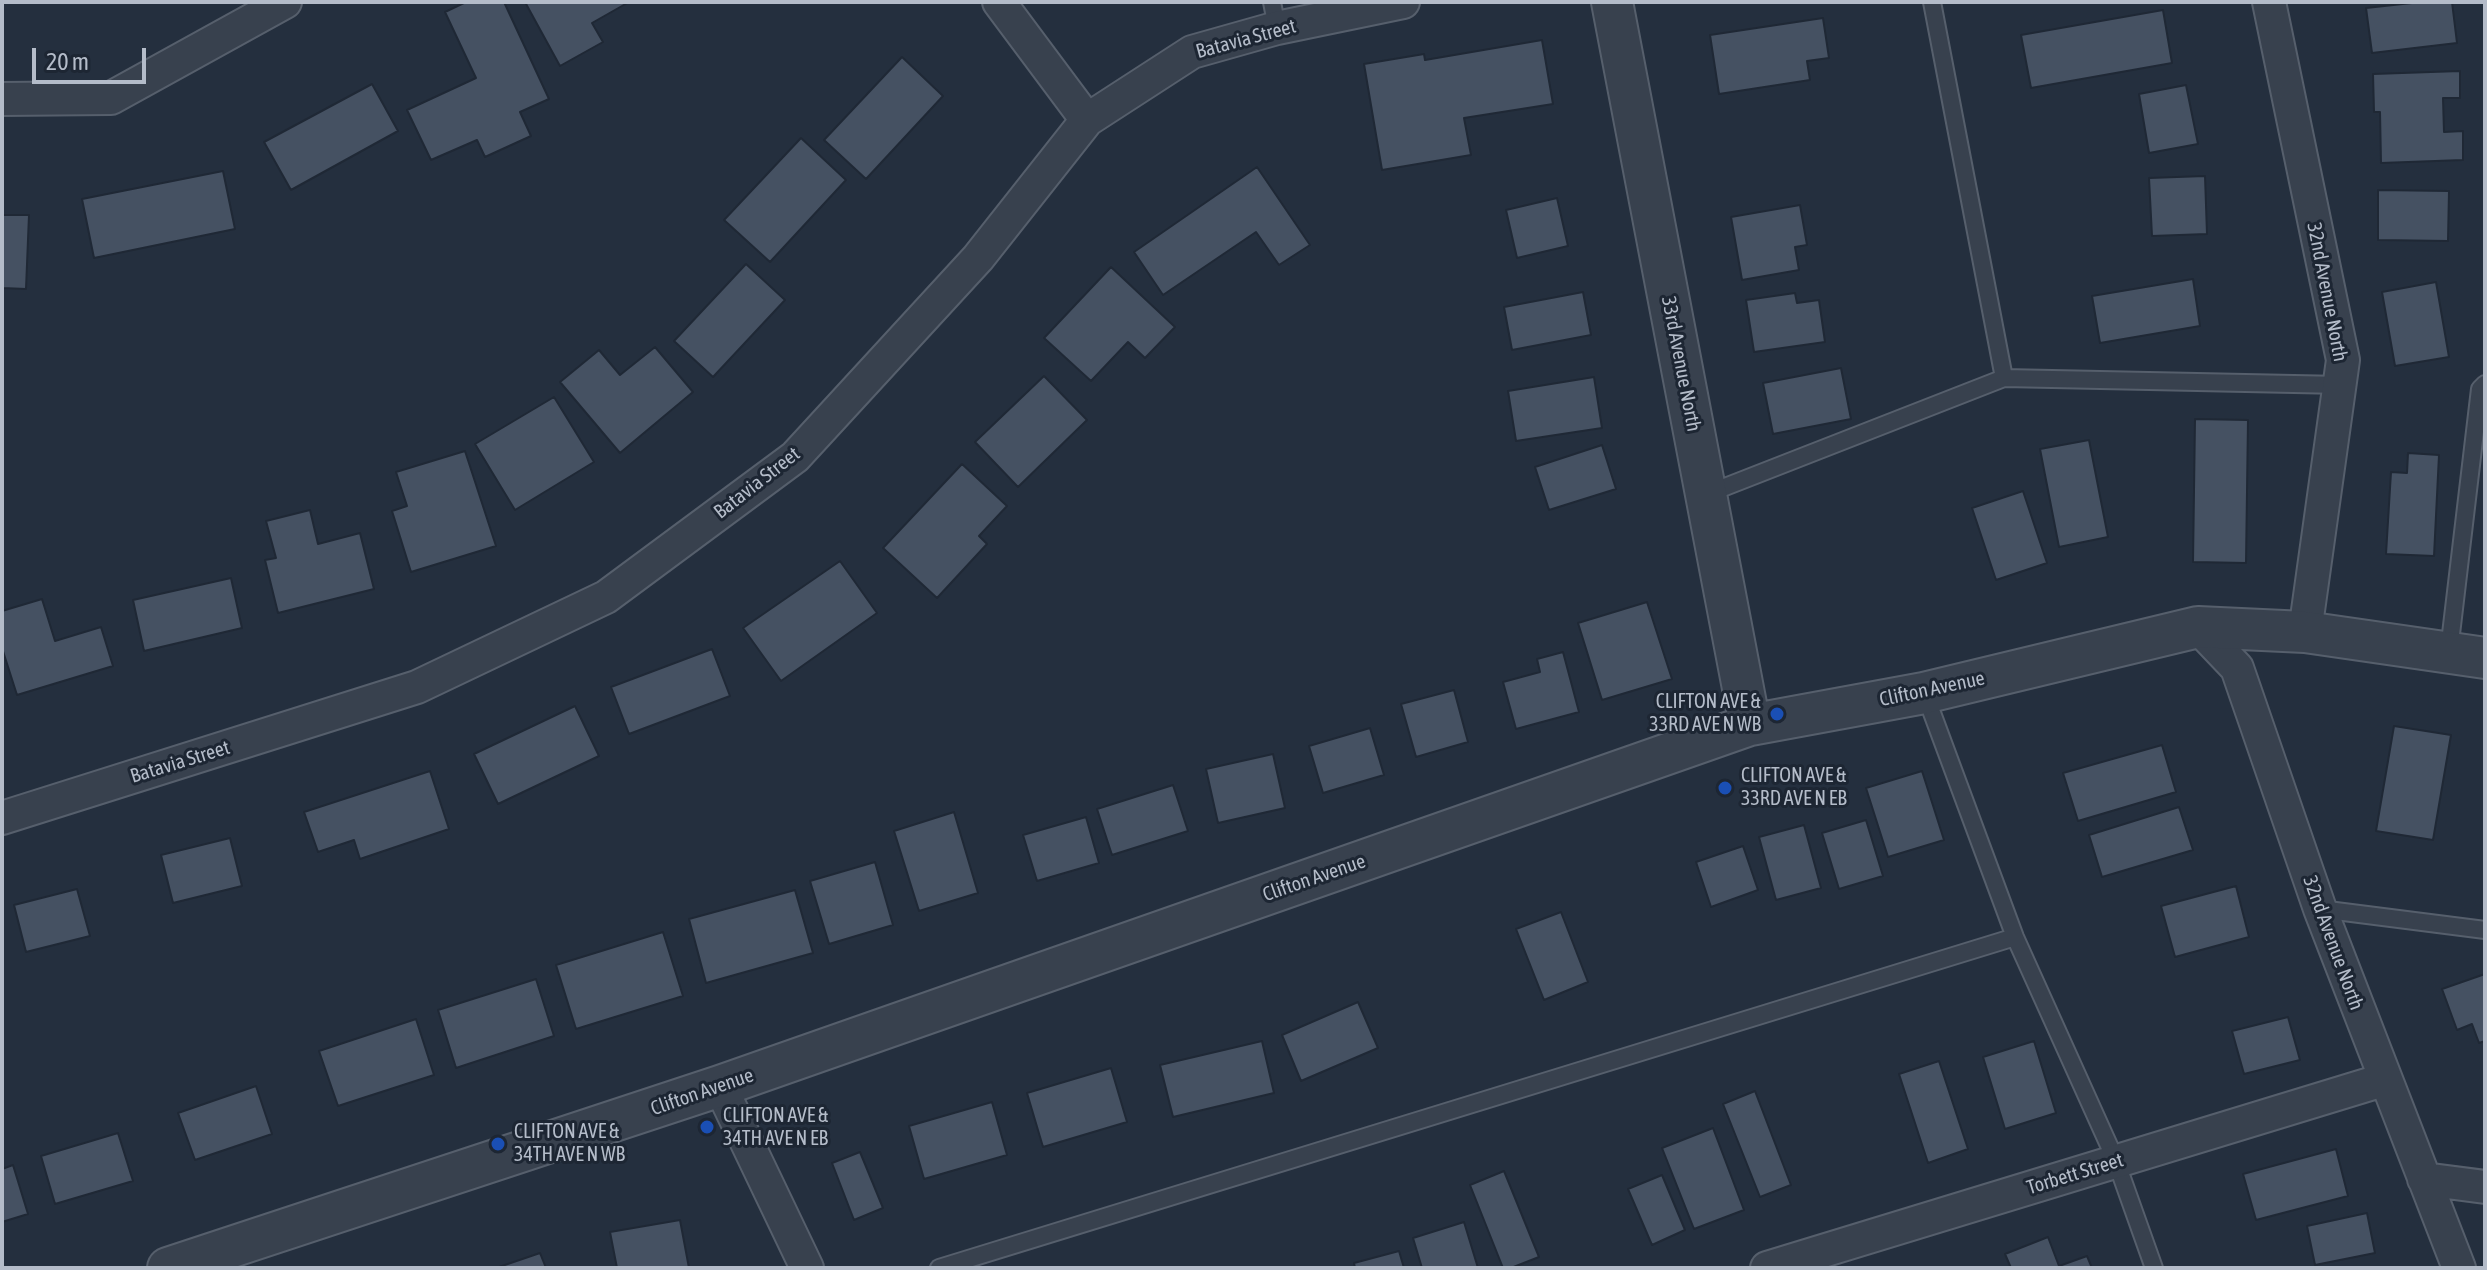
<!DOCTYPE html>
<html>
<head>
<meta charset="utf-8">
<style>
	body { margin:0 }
	#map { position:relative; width:2487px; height:1270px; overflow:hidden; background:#242f3e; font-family:"Asap Condensed",sans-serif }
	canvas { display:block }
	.frame { position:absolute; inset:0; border:4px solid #b4bcc9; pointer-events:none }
	.scale { position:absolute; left:32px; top:48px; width:114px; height:36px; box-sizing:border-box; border:4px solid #b4bcc9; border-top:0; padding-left:10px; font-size:24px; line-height:28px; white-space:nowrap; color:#b4bcc9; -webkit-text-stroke:6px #1d2633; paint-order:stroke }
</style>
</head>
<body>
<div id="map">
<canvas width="2487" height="1270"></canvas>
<div class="frame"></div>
<div class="scale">20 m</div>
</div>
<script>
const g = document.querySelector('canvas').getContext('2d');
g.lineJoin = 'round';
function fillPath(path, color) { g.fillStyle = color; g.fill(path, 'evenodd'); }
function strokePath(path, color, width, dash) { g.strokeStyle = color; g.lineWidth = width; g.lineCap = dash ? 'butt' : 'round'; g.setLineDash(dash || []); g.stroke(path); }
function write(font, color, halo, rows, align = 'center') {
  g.font = font + ' "Asap Condensed",sans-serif'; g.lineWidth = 6; g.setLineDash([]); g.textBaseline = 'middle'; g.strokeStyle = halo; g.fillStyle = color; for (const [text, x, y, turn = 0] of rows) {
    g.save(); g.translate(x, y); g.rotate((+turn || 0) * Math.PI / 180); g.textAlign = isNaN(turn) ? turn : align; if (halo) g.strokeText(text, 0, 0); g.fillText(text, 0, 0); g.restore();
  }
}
const building = new Path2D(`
	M466,2H504L549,99L520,112L531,136L485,157L477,140L431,160L407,110L476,78L445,12Z
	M525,2H629L592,23L603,42L560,66Z
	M2421,2H2452L2457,43L2372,53L2366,8Z
	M2163,10L2172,63L2031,88L2021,35Z
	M1823,18L1829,58L1807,61L1810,80L1719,94L1710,35Z
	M1542,40L1553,104L1464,118L1471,155L1382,170L1364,64L1424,54L1425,60Z
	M902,57L943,96L866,179L824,140Z
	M2460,71V98H2443L2444,132L2463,131V160L2381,163L2380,112H2374L2373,74Z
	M372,84L398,131L291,190L264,142Z
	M2186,85L2198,144L2149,153L2139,94Z
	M801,138L846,180L770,262L724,220Z
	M1257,167L1310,245L1279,265L1256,232L1163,295L1134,252Z
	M223,171L235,229L94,258L82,199Z
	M2205,176L2207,234L2152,236L2149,178Z
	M2378,190L2449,191L2448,241L2378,240Z
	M1557,198L1568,246L1517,258L1506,210Z
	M1800,205L1807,245L1795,247L1799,270L1742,280L1731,217Z
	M2,215H29L26,289L2,288Z
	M746,264L785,300L713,377L674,341Z
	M1111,267L1175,327L1145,358L1128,342L1091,381L1044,338Z
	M2193,279L2200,326L2100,343L2092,296Z
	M2436,282L2449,357L2395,366L2382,292Z
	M1583,292L1591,335L1512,350L1504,307Z
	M1795,293L1797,303L1819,300L1825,342L1754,352L1746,300Z
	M655,347L693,392L620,453L560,382L599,350L620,375Z
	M1841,368L1851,419L1773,434L1763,383Z
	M1044,376L1087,420L1018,487L975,442Z
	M1594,377L1602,428L1516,441L1508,391Z
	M554,397L594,462L515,510L475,444Z
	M2195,419L2248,420L2246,563L2193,562Z
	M2089,440L2108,537L2059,547L2040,449Z
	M1602,445L1616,489L1549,510L1535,467Z
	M465,451L496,546L411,572L392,511L407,506L396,472Z
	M2408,453L2439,455L2434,556L2386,554L2391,472L2407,473Z
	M962,464L1007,506L979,536L987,544L937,598L883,548Z
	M2023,491L2047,563L1996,580L1972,508Z
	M310,510L318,544L360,533L374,589L278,613L265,560L276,558L266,521Z
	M840,561L877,613L781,681L743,628Z
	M231,578L242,628L144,651L133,600Z
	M42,599L55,641L101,627L113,666L17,695L2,648V611Z
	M1647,602L1672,679L1602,700L1578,623Z
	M712,649L730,696L629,734L611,687Z
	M1563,652L1579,712L1516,729L1503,682L1540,672L1537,659Z
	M1454,690L1468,742L1416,757L1401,704Z
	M575,706L599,756L498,804L474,754Z
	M2394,726L2451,735L2433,840L2376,831Z
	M1370,728L1384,775L1323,793L1309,746Z
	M2162,745L2176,792L2078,821L2063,773Z
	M1273,754L1285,808L1218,823L1206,769Z
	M430,771L449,829L360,859L354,840L318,852L304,812Z
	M1922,771L1944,840L1888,857L1866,788Z
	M1173,785L1188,831L1112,855L1097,809Z
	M2179,807L2193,850L2102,877L2089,835Z
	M954,812L978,893L919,911L894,831Z
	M1086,817L1099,863L1037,881L1023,835Z
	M1866,820L1883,876L1839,889L1822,833Z
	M1804,825L1821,888L1776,900L1759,837Z
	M230,838L242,886L173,903L161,855Z
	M1743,846L1758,890L1711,907L1696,862Z
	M875,862L893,925L829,944L810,881Z
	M2236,886L2249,937L2175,957L2161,906Z
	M77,889L90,936L26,952L14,905Z
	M795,890L813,953L706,983L689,919Z
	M1561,912L1588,982L1544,1000L1516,929Z
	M663,932L683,996L576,1029L556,965Z
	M2485,974V1041L2479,1043L2472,1024L2457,1030L2442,989Z
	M536,979L554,1036L456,1068L438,1010Z
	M1358,1002L1378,1048L1301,1081L1282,1035Z
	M2288,1017L2300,1060L2244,1074L2232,1031Z
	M416,1019L434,1075L338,1106L319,1051Z
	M1262,1041L1274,1093L1173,1117L1160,1065Z
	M2034,1041L2056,1113L2005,1129L1983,1057Z
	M1939,1061L1968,1149L1928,1163L1899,1074Z
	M1111,1068L1127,1122L1043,1147L1027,1093Z
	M256,1086L272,1134L195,1160L178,1113Z
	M1755,1091L1791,1185L1760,1197L1723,1104Z
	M992,1102L1007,1155L924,1179L909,1126Z
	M1713,1128L1744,1210L1694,1229L1662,1148Z
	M118,1133L133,1181L55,1204L41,1156Z
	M2336,1149L2348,1196L2256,1220L2243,1174Z
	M860,1152L883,1208L854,1220L832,1163Z
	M13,1165L28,1214L2,1222V1169Z
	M1504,1171L1539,1257L1511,1268H1503L1470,1185Z
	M1662,1175L1685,1230L1652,1245L1628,1189Z
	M2367,1213L2375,1253L2315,1265L2307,1226Z
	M680,1220L689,1268H617L610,1232Z
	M1464,1222L1478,1268H1422L1413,1238Z
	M2048,1237L2059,1266L2087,1256L2092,1268H2011L2005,1254Z
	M1399,1251L1404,1268H1355L1354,1263Z
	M540,1253L546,1268H496Z`);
fillPath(building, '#455162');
strokePath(building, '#1f2835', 2);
const service = new Path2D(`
	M1272,2L1277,28
	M1932,2L2004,378
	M1707,494L2004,378L2342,385
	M2449,651L2480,389L2485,384
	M1925,694L2015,937L2116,1161L2154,1268
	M2320,909L2485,930
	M939,1268L2015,937`);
const minor = new Path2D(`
	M999,2L1087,120
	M2269,2L2343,360L2305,632
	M2,99L111,98L285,2
	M2198,627L2237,668L2320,909L2459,1268
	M2,818L417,687L606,597L795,457L978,258L1087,120L1192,52L1277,28L1403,2
	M720,1086L807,1268
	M2424,1179L2485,1187
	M1767,1268L2383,1080`);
const tertiary = new Path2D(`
	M1612,2L1750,725
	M168,1268L720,1086L1750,725L1924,693L2198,627L2305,632L2485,658`);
strokePath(service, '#565f6c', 20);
strokePath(minor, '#565f6c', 36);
strokePath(tertiary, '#565f6c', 44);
strokePath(service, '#38414e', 16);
strokePath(minor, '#38414e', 32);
strokePath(tertiary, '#38414e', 40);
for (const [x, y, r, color] of [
	[1777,714,8,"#1a4fb4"],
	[1725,788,8,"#1a4fb4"],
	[707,1127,8,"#1a4fb4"],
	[498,1144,8,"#1a4fb4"]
]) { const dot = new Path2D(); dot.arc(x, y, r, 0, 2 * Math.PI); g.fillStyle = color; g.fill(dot); strokePath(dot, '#1d2633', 3); }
write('20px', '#b4bcc9', '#1d2633', [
	["Batavia Street",1246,39,-15],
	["32nd Avenue North",2327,292,79],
	["33rd Avenue North",1681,364,79],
	["Batavia Street",757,483,-38],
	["Clifton Avenue",1932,689,-12],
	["Batavia Street",180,762,-17],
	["Clifton Avenue",1314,878,-19],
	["32nd Avenue North",2333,943,70],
	["Clifton Avenue",702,1092,-19],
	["Torbett Street",2075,1174,-17]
]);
write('20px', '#b4bcc9', '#1d2633', [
	["CLIFTON AVE &",1761,702,"right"],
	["33RD AVE N WB",1761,725,"right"],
	["CLIFTON AVE &",1741,776],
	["33RD AVE N EB",1741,799],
	["CLIFTON AVE &",723,1116],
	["34TH AVE N EB",723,1139],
	["CLIFTON AVE &",514,1132],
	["34TH AVE N WB",514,1155]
], 'left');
</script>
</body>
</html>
